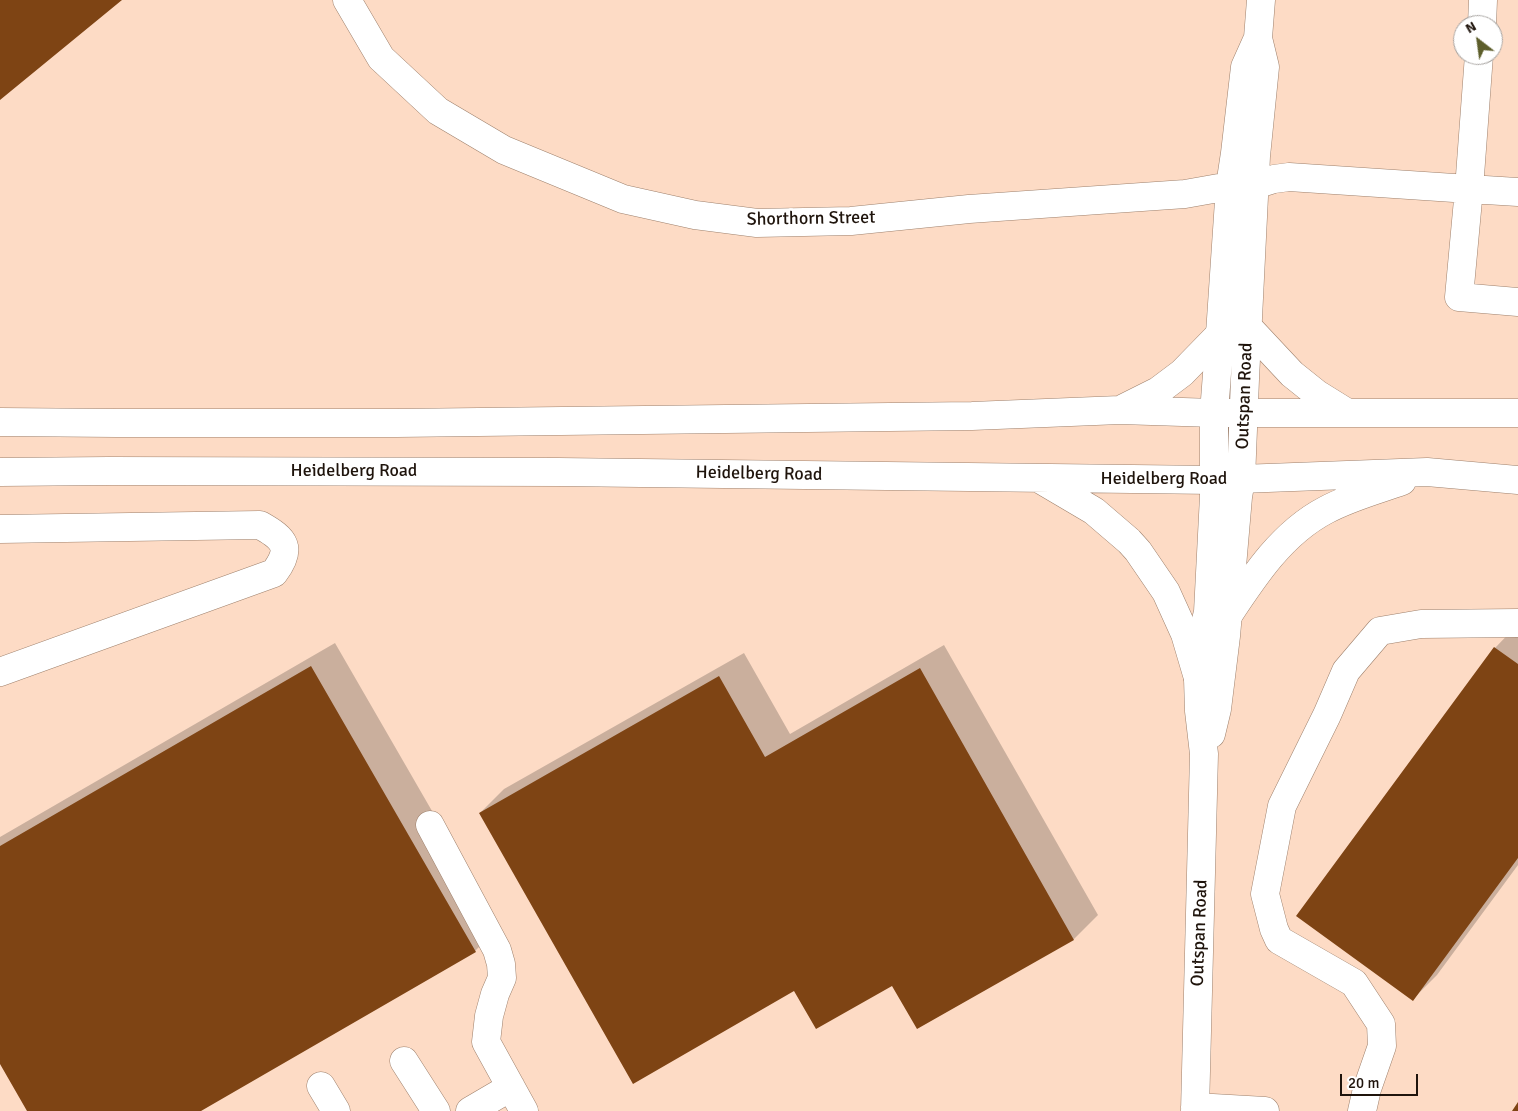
<!DOCTYPE html>
<html>
<head>
<meta charset="utf-8">
<style>
	body { margin:0 }
	#map { position:relative; width:1518px; height:1111px; overflow:hidden; background:#fddbc5; font-family:Signika,sans-serif }
	canvas { display:block }
	.north { position:absolute; left:1453px; top:15px; width:50px; height:50px; box-sizing:border-box; background:#fff; border:1px solid #a5a19e; border-radius:50%; rotate:330deg; font-size:14px; font-weight:700; line-height:20px; text-align:center; color:#1f140c }
	.north::after { content:''; display:block; margin:auto; width:18px; height:22px; background:#5d5e2b; clip-path:polygon(50% 0,100% 100%,50% 72%,0 100%) }
	.scale { position:absolute; left:1340px; top:1074px; width:78px; height:22px; box-sizing:border-box; border:2px solid #1f140c; border-top:0; padding-left:6px; font-size:15px; line-height:18px; white-space:nowrap; color:#1f140c; -webkit-text-stroke:4px #fff; paint-order:stroke }
</style>
</head>
<body>
<div id="map">
<canvas width="1518" height="1111"></canvas>
<div class="north">N</div>
<div class="scale">20 m</div>
</div>
<script>
const g = document.querySelector('canvas').getContext('2d');
g.lineJoin = 'round';
function fillPath(path, color) { g.fillStyle = color; g.fill(path, 'evenodd'); }
function strokePath(path, color, width, dash) { g.strokeStyle = color; g.lineWidth = width; g.lineCap = dash ? 'butt' : 'round'; g.setLineDash(dash || []); g.stroke(path); }
function write(font, color, halo, rows, align = 'center') {
  g.font = font + ' Signika,sans-serif'; g.lineWidth = 5; g.setLineDash([]); g.textBaseline = 'middle'; g.strokeStyle = halo; g.fillStyle = color; for (const [text, x, y, turn = 0] of rows) {
    g.save(); g.translate(x, y); g.rotate((+turn || 0) * Math.PI / 180); g.textAlign = isNaN(turn) ? turn : align; if (halo) g.strokeText(text, 0, 0); g.fillText(text, 0, 0); g.restore();
  }
}
fillPath(new Path2D(`
	M1518,624V865L1437,975L1413,999L1298,915L1495,648Z
	M335,643L499,927L475,951L199,1111H28L0,1062V837Z
	M944,645L1098,915L1074,939L918,1028L893,984L795,990L480,813L504,789L744,653L790,734Z`), '#0003');
fillPath(new Path2D(`
	M0,0H122L0,100Z
	M1494,647L1518,664V858L1413,1001L1296,916Z
	M311,666L476,952L201,1111H27L0,1064V846Z
	M920,668L1074,940L917,1029L892,986L816,1029L794,991L633,1084L479,813L719,676L765,757Z
	M1518,1102V1111H1512Z`), '#7e4414');
const minor = new Path2D(`
	M347,0L381,58L438,111L504,150L623,199L695,215L757,223L851,221L969,209L1185,194L1230,186
	M1482,25L1483,0
	M1255,185L1274,179L1289,177L1469,189L1479,55
	M1518,192L1469,189L1459,297L1518,302
	M0,529L260,525C285,539 293,548 274,573L0,672
	M1211,734L1217,709L1226,636L1238,497L1241,479L1245,379L1256,156L1265,67L1258,38L1261,0
	M430,825L497,950L501,964L502,978L495,994L489,1016L486,1042L524,1111
	M404,1061L436,1111
	M321,1086L336,1111
	M1195,1107L1265,1111
	M470,1111L511,1087
	M1195,1111L1204,754L1199,711L1198,678L1202,637L1208,612L1214,496V413L1220,334L1230,186L1235,153L1245,67L1258,38
	M1362,1111L1367,1089L1382,1046L1381,1024L1354,983L1279,940L1274,929L1265,894L1282,806L1327,715L1346,671L1380,631L1421,624L1518,623`);
const major = new Path2D(`
	M1248,327L1292,374L1317,394L1346,412
	M1124,408L1158,391L1182,373L1220,334
	M0,422L116,423H397L972,416L1120,410L1214,413H1518
	M0,472L109,471L559,472L1214,480L1427,472L1518,480
	M1038,478L1094,511L1129,541L1138,551L1166,592L1185,634L1198,678
	M1227,617C1254,576 1282,533 1326,510C1350,497 1377,490 1402,481`);
strokePath(minor, '#9e806c', 29);
strokePath(major, '#9e806c', 29);
strokePath(minor, '#fff', 28);
strokePath(major, '#fff', 28);
write('18px', '#1f140c', '#fff', [
	["Shorthorn Street",811,219,-1],
	["Outspan Road",1245,396,-88],
	["Heidelberg Road",354,471],
	["Heidelberg Road",759,474,1],
	["Heidelberg Road",1164,479],
	["Outspan Road",1200,933,-88]
]);
</script>
</body>
</html>
